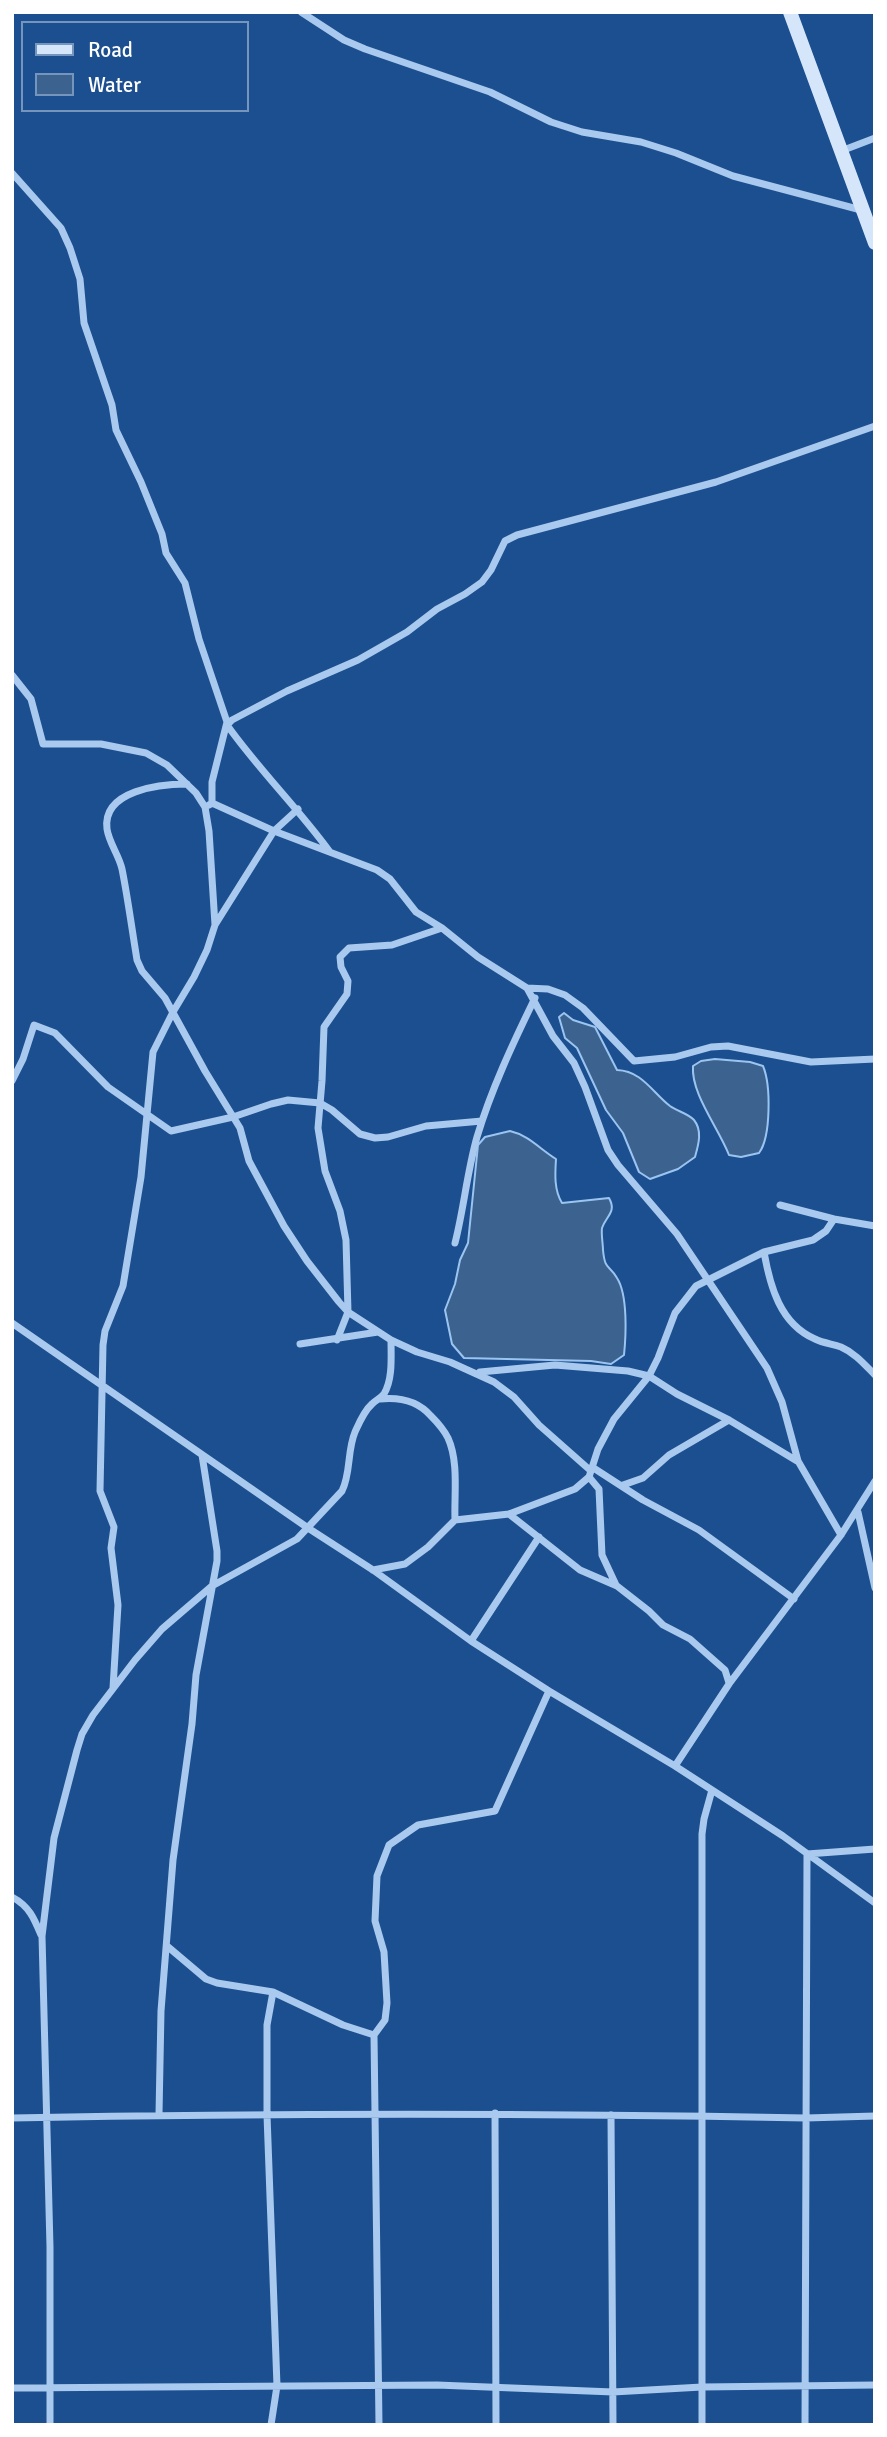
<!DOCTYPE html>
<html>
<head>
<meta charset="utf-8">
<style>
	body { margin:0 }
	#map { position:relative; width:887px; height:2437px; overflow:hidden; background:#1b4f8f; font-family:Signika,sans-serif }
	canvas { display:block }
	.frame { position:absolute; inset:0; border:14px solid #fff; pointer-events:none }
	.legend { position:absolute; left:21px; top:21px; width:228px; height:91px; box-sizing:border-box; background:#1b4f8f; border:2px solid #7695bc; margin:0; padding:9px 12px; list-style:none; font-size:21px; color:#fff }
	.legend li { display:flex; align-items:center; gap:14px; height:35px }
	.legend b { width:35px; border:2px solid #7695bc }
</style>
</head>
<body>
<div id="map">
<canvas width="887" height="2437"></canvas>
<div class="frame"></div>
<ul class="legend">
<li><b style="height:9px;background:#d6e6fa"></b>Road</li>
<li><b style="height:19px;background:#3c6290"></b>Water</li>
</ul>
</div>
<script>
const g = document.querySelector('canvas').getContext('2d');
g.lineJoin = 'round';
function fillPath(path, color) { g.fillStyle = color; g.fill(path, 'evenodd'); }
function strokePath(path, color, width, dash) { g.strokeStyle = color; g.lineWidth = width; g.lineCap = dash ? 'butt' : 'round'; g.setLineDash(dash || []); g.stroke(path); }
const water = new Path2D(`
	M564,1013L573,1020L595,1027L617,1070C642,1071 652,1092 670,1106C677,1111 689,1114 694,1120C703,1131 698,1146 695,1157L678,1169L650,1179L639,1172L623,1133L606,1110L577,1048L565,1038L559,1017Z
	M715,1059L750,1062L763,1066C771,1085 771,1137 759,1153L741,1157L729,1155C718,1127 691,1094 693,1066L701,1061Z
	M510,1131C528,1135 540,1149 556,1159C555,1174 554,1190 562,1203L609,1198C617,1212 606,1216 602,1228C601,1234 603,1244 603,1250C605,1271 609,1264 617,1278C628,1295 626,1336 624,1355L611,1364L591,1361L464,1358L452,1344L445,1310L455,1284L460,1260L468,1243L478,1145L485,1137Z`);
fillPath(water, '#3c6290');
strokePath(water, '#9cc4f0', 2);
strokePath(new Path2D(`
	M301,12L344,40L365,49L490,92L551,122L582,132L641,142L676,153L733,176L861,210
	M841,151L875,138
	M12,173L61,228L70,248L80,279L84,323L112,405L116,430L141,482L162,534L166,553L185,583L199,639L227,722L212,782V803L209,805
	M12,675L31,699L43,744H101L146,753L167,765L196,793L205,807L209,831L215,925L207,950L194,977L173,1012L153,1052L141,1177L123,1286L105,1331L103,1345L100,1491L114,1527L111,1548L118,1605L113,1688
	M187,784C161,784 102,790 107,829C109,843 119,855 122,869C128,899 132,930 137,960L142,971L165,998L205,1071L240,1128L249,1161L284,1226L307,1261L339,1302L348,1312L391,1340L417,1352L450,1362L494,1382L514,1397L539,1425L591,1471
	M212,803L274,831L377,870L390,879L416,912L442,928L478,957L527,988L548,989L565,995L583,1008L634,1061L675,1057L711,1047L728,1046L811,1062L875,1059
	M330,852C298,808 259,770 227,725L232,720L287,691L358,660L407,632L437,609L465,594L482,582L491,570L505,541L517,535L716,482L875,426
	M215,925L274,831L298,809
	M527,988L553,1036L574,1063L585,1087L608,1150L618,1165L677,1234L767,1368L782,1402L798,1461L841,1535
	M12,1081L23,1059L34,1025L55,1033L108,1087L171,1131L233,1117L271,1104L288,1100L320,1103L332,1110L360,1134L375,1138L388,1137L426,1126L482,1121
	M780,1205L834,1219L875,1226
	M455,1243C464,1208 467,1172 477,1137C491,1090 513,1043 535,998
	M764,1252C770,1286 780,1324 815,1339C823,1343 832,1344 841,1347C855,1353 865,1365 875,1375
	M12,1323L308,1528L373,1570L471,1641L549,1691L675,1766L783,1836L875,1903
	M337,1340L348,1312L346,1240L340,1211L325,1171L318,1128L322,1081L324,1027L347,994L348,981L341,967L340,957L349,948L392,945L442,928
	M300,1344L378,1332
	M480,1372L555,1365L628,1371L649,1376L677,1394L729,1420L797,1461
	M380,1399C399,1397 418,1401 431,1416C437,1422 444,1430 448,1438C459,1462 454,1495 455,1520
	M592,1467L643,1500L699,1530L794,1599
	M589,1477L599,1489L602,1555L616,1585
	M623,1485L643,1478L669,1455L729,1420
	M858,1512L875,1588
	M509,1514L580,1570L617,1586L649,1611L663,1625L690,1639L725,1670L729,1683
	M373,1570L405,1564L428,1547L455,1520L509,1514L575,1489L589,1477L598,1449L614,1419L649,1376L658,1358L675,1313L696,1286L764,1252L813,1240L826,1231L834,1219
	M471,1641L539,1537
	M675,1766L729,1684L841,1535L875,1481
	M12,1897C29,1906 34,1918 41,1935
	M167,1946L206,1979L217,1983L273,1992L343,2025L374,2035
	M495,2113L496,2425
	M159,2114L161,2011L173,1860L192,1724L196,1675L217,1561V1551L202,1455
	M611,2115L613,2425
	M12,2118C277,2113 541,2113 806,2118L875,2116
	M12,2388L437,2385L613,2392L702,2387L875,2385
	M50,2425V2247L42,1936L54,1838L77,1750L82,1734L93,1715L135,1660L162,1629L212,1586L297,1539L342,1491C351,1473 347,1451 355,1432C359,1423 364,1411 372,1404C376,1400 380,1399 384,1394C393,1379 391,1357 391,1340
	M271,2425L277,2386L267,2115V2025L273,1992
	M379,2425L374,2035L385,2020L387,2003L384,1952L375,1921L377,1876L389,1845L418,1825L495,1811L549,1691
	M702,2425V1834L704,1819L712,1790
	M805,2425L807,1854L875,1849`), '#a9c9ee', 7);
strokePath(new Path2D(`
	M790,12L875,243`), '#d6e6fa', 14);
</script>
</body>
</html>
